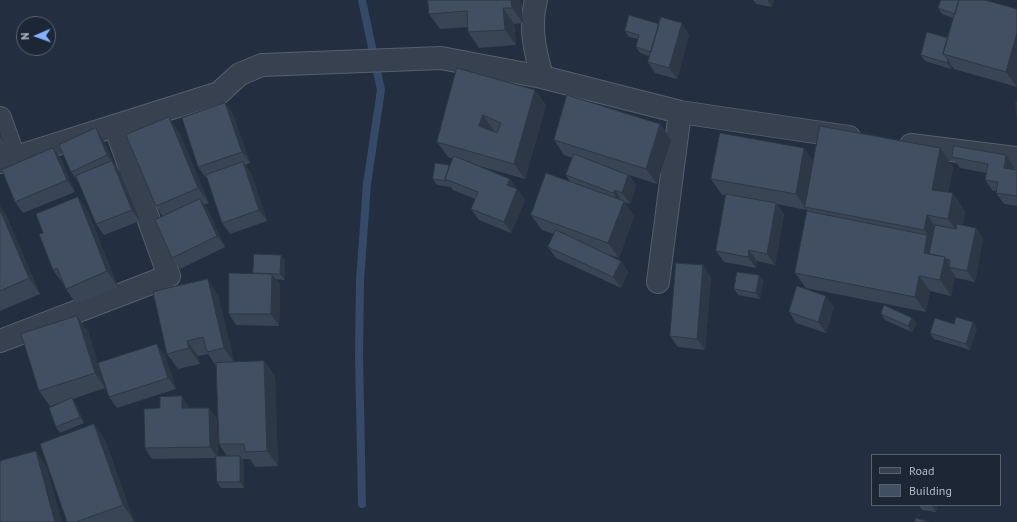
<!DOCTYPE html>
<html>
<head>
<meta charset="utf-8">
<style>
	body { margin:0 }
	#map { position:relative; width:1017px; height:522px; overflow:hidden; background:#232f40; font-family:"PT Sans",sans-serif }
	canvas { display:block }
	.legend { position:absolute; left:871px; top:454px; width:130px; height:52px; box-sizing:border-box; background:#1c2635; border:1px solid #586271; margin:0; padding:5px 7px; list-style:none; font-size:12px; color:#b3bccb }
	.legend li { display:flex; align-items:center; gap:8px; height:20px }
	.legend b { width:20px; border:1px solid #586271 }
	.north { position:absolute; left:16px; top:16px; width:40px; height:40px; box-sizing:border-box; background:#1c2635; border:1px solid #586271; border-radius:50%; rotate:268deg; font-size:11px; font-weight:700; line-height:16px; text-align:center; color:#b3bccb }
	.north::after { content:''; display:block; margin:auto; width:14px; height:18px; background:#85b2fe; clip-path:polygon(50% 0,100% 100%,50% 72%,0 100%) }
</style>
</head>
<body>
<div id="map">
<canvas width="1017" height="522"></canvas>
<ul class="legend">
<li><b style="height:5px;background:#374150"></b>Road</li>
<li><b style="height:11px;background:#424f62"></b>Building</li>
</ul>
<div class="north">N</div>
</div>
<script>
const g = document.querySelector('canvas').getContext('2d');
g.lineJoin = 'round';
function strokePath(path, color, width, dash) { g.strokeStyle = color; g.lineWidth = width; g.lineCap = dash ? 'butt' : 'round'; g.setLineDash(dash || []); g.stroke(path); }
function fillPath(path, color) { g.fillStyle = color; g.fill(path, 'evenodd'); }
strokePath(new Path2D(`
	M362,0L381,90L367,184L360,281L359,354L362,504`), '#354a68', 8);
const minor = new Path2D(`
	M536,0C529,27 535,51 542,77
	M0,118L14,157
	M911,145L1017,158
	M0,162L219,93L240,74L262,65L441,58L542,77L680,112L849,137
	M658,282L680,112
	M0,341L169,276L115,126`);
strokePath(minor, '#555f6e', 24);
strokePath(minor, '#374150', 22);
fillPath(new Path2D(`
	M521,0L523,23L514,24L516,45L479,48L468,32V27L440,29L429,14Z
	M753,0H774L772,7L756,4Z
	M985,0L1017,87L954,69L952,66L951,69L925,61L921,55L948,38L953,18L942,14L938,8Z
	M625,31L689,35L677,79L655,73L648,62L649,56L640,53L636,47L638,39L629,37Z
	M457,68L535,90L546,105L525,179L476,165L510,179L525,200L511,233L479,220L471,209L475,199L453,190L451,187L437,185L433,179L449,165L450,166L453,159L448,157L437,142Z
	M225,103L233,114L250,163L245,165L251,173L267,221L230,234L222,223L207,178H206L198,167Z
	M660,124L671,140L657,184L629,175L636,186L630,204L624,202L634,216L619,258L601,252L621,261L628,272L621,288L556,258L548,247L554,234L542,230L531,215L570,182L566,175L572,158L564,155L554,140Z
	M96,128L103,140L114,163L120,172L140,221L104,235L96,224L79,183L71,172Z
	M0,132L4,143L0,145Z
	M179,132L209,203L204,205L208,210L225,247L180,269L172,258L163,217L156,206Z
	M940,148L953,167L948,193H953L965,212L963,225L976,228L983,239L975,282L956,278L955,276L951,296L930,291L926,312L806,288L795,273L808,211L807,209L806,210L777,204L784,214L775,265L757,261L756,268L724,262L716,251L726,195H722L711,179L814,161Z
	M1006,155L1014,167L1013,170H1017V206L1004,204L996,193V191H993L985,180L986,173L960,168L952,157Z
	M61,159L75,192L23,213L15,202Z
	M0,206L6,215L40,294L0,311Z
	M88,212L118,287L76,304L66,289L64,285L53,270Z
	M281,255L285,261V280L276,279L280,285L279,326L236,325L229,314L254,274L253,273Z
	M759,275L763,281L760,299L738,295L734,289Z
	M711,277L705,350L678,347L670,336Z
	M218,295L234,362L264,361L275,376L278,466L255,467L250,459H242L244,462V488H221L217,482L216,458L152,459L145,448L190,408H209L217,419L218,456H227L219,444L216,366L208,354L198,356L200,364L178,369L167,354Z
	M834,307L826,333L796,323L789,312Z
	M881,314L917,323L912,332L885,320Z
	M973,322L977,328L970,350L934,339L930,333L954,324Z
	M88,331L105,388L73,399L76,404L84,423L60,433L56,427L62,403L50,406L39,391Z
	M165,355L176,389L117,408L109,397Z
	M94,424L105,440L134,521L130,522H67Z
	M919,505H937L936,512L922,510Z`), '#394454');
fillPath(new Path2D(`
	M511,0H521L523,23L512,8Z
	M768,0H774L772,7L768,1Z
	M503,8L514,24L516,45L505,30Z
	M682,23L689,35L677,79L669,68Z
	M1017,33V87L1006,72Z
	M948,60L952,66L951,69L947,63Z
	M535,90L546,105L525,179L514,164Z
	M225,103L233,114L250,163L242,152Z
	M483,115L494,131L490,141L479,126Z
	M169,117L179,132L209,203L198,188Z
	M660,124L671,140L657,184L646,169Z
	M96,128L103,140L114,163L120,172L140,221L132,210L114,164L107,155Z
	M0,132L4,143L0,137Z
	M53,148L61,159L75,192L67,180Z
	M804,148L815,163L805,207L806,210L796,194Z
	M940,148L953,167L945,208L932,190Z
	M1006,155L1014,167L1011,179L1004,168Z
	M243,162L251,173L267,221L259,210Z
	M628,175L636,186L630,204L622,193Z
	M510,179L525,200L511,233L504,222L507,185Z
	M615,190L622,201L621,204L613,193Z
	M953,193L965,212L961,237L948,219Z
	M78,197L88,212L118,287L107,271Z
	M200,199L208,210L225,247L217,236Z
	M624,201L634,216L619,258L608,243Z
	M776,203L784,214L775,265L767,254Z
	M0,206L6,215L40,294L29,278L0,210Z
	M927,215L940,233L937,248L924,230Z
	M976,228L983,239L975,282L967,271Z
	M927,235L938,250L937,257L924,253Z
	M749,250L757,261L756,268L748,257Z
	M281,255L285,261V280L280,274Z
	M945,257L952,268L949,267L955,276L951,296L940,280Z
	M621,261L628,272L621,288L613,277Z
	M703,265L711,277L705,350L697,339Z
	M272,274L280,285L279,326L271,314Z
	M759,275L763,281L760,299L756,293Z
	M919,276L930,291L926,312L915,297Z
	M208,279L218,295L235,364L224,348Z
	M826,296L834,307L826,333L818,322Z
	M77,316L88,331L105,388L95,373Z
	M912,318L917,323L912,332L908,326Z
	M973,322L977,328L970,350L966,344Z
	M187,341L198,356L200,364L189,348Z
	M157,344L165,355L176,389L168,378Z
	M264,361L275,376L278,466L267,451Z
	M182,396L190,408H182Z
	M72,398L76,404L84,423L80,417Z
	M209,408L217,419L218,458L210,447Z
	M94,424L105,440L134,521L123,505Z
	M36,451L47,467L62,522H55Z
	M240,456L244,462V488L240,482Z
	M932,505H937L936,512L932,506Z`), '#2e3745');
const building = new Path2D(`
	M428,0H511L512,8H503L505,30L468,32L467,11L429,14Z
	M941,0H959L955,14L938,8Z
	M959,0H985L1017,9V33L1006,72L943,54Z
	M629,15L659,24L651,52L636,47L639,35L625,31Z
	M661,17L682,23L669,68L648,62Z
	M927,32L948,38L943,54L948,60L947,63L921,55Z
	M457,68L535,90L514,164L437,142ZM483,115L501,123L497,133L479,126Z
	M567,95L660,124L646,169L554,140Z
	M1016,102H1017V117Z
	M225,103L242,152L198,167L182,118Z
	M169,117L198,188L156,206L126,135Z
	M820,126L940,148L932,190L953,193L948,219L927,215L924,230L805,207Z
	M96,128L107,155L71,172L59,145Z
	M720,133L804,148L796,194L711,179Z
	M954,146L1006,155L1004,168L1017,170V196L996,193L998,182L985,180L988,164L952,157Z
	M53,148L67,180L15,202L2,170Z
	M574,154L628,175L622,193L615,190L613,193L566,175Z
	M454,156L510,179L507,185L517,189L504,222L471,209L478,192L445,179Z
	M112,161L132,210L96,224L76,176Z
	M243,162L259,210L222,223L206,175Z
	M435,163L449,165L448,171L445,179L447,181L433,179Z
	M546,173L624,201L608,243L531,215Z
	M726,194L776,203L767,254L749,250L748,257L716,251Z
	M78,197L107,271L66,289L57,268L53,270L39,234L43,233L36,214Z
	M200,199L217,236L172,258L155,220Z
	M0,210L29,278L0,291Z
	M807,211L927,235L924,253L945,257L940,280L919,276L915,297L795,273Z
	M957,224L976,228L967,271L949,267L950,260L946,259L945,257L929,254L935,225L956,229Z
	M556,230L621,261L613,277L548,247Z
	M254,254L281,255L280,274L253,273Z
	M676,263L703,265L697,339L670,336Z
	M737,272L759,275L756,293L734,289Z
	M229,273L272,274L271,314H229Z
	M208,279L224,348L207,352L203,337L187,341L189,348L167,354L153,292Z
	M797,286L826,296L818,322L789,312Z
	M884,305L912,318L908,326L881,314Z
	M77,316L95,373L39,391L21,334Z
	M956,317L973,322L966,344L930,333L935,318L954,324Z
	M157,344L168,378L109,397L98,363Z
	M264,361L267,451L245,452L244,444H219L216,363Z
	M182,396V408H209L210,447L145,448L144,409L160,408V397Z
	M72,398L80,417L56,427L49,408Z
	M94,424L123,505L76,522H67L40,444Z
	M36,451L55,522H1L0,520V461Z
	M216,456H240V482H217Z
	M916,518L929,522H915Z`);
fillPath(building, '#424f62');
strokePath(building, '#2e3745', 1);
</script>
</body>
</html>
